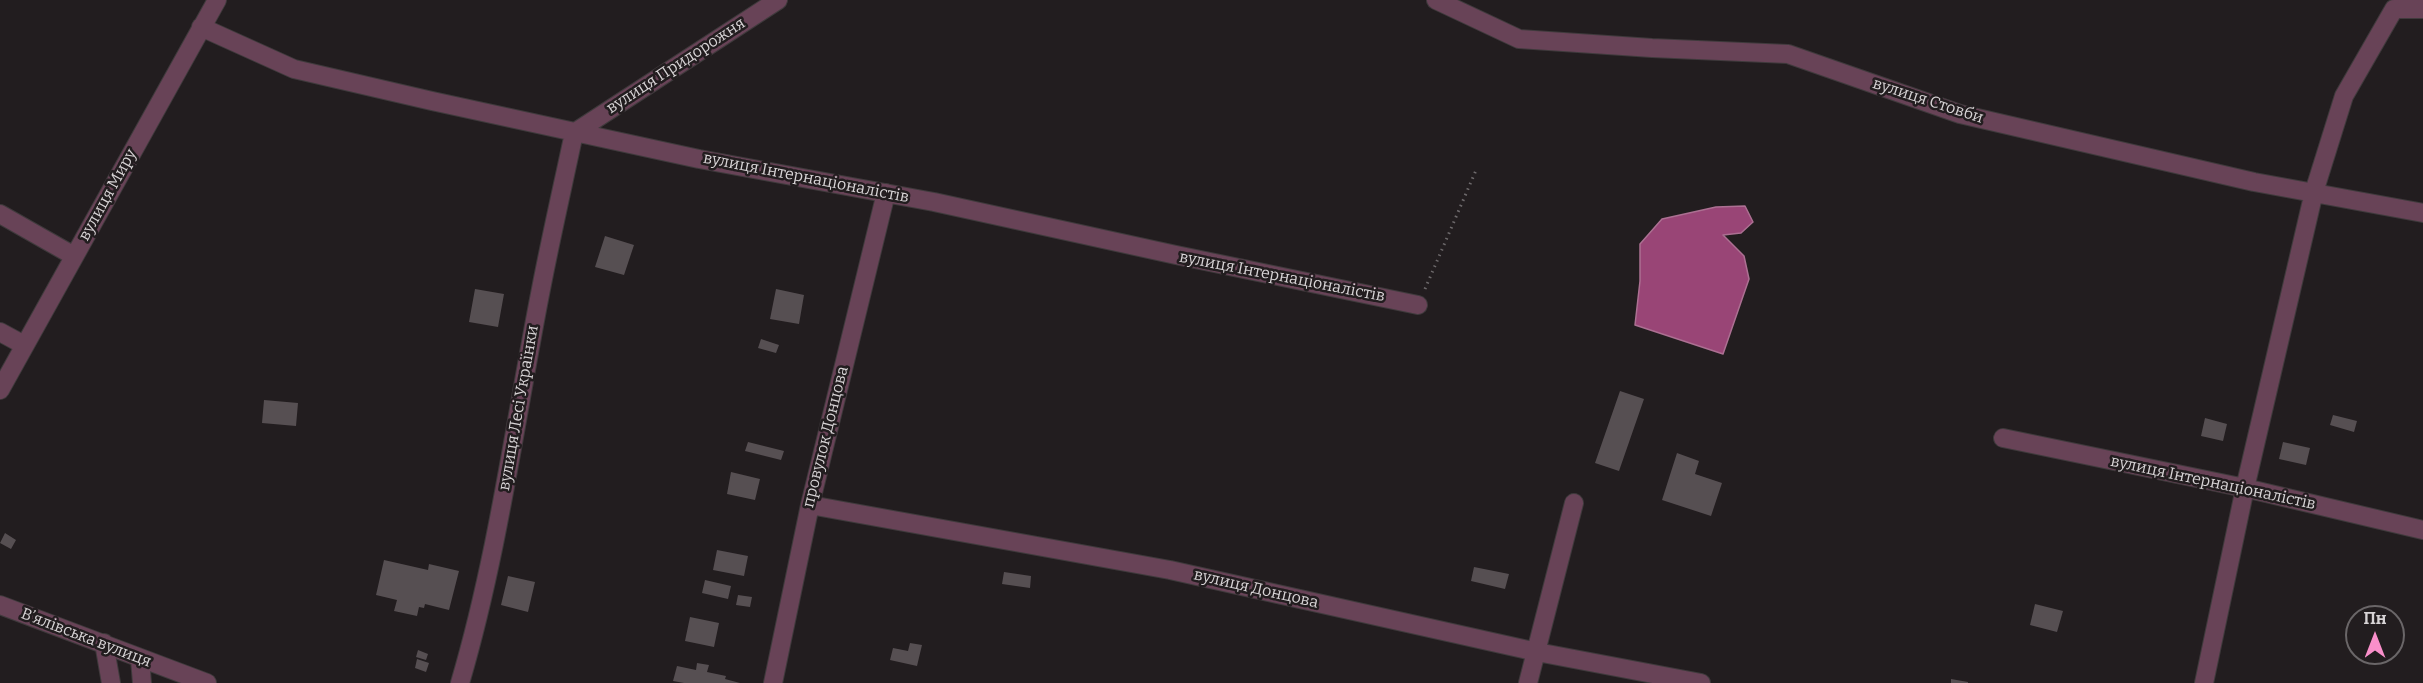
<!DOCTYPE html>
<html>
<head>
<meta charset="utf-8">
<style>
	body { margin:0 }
	#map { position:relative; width:2423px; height:683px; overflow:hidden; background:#221d1f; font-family:Bitter,serif }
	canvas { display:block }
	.north { position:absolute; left:2345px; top:605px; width:60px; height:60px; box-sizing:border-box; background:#221d1f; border:2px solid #6a6668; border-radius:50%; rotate:0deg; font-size:16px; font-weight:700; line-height:24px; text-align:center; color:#d7d3d5 }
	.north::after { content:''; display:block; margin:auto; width:21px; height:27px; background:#f98fca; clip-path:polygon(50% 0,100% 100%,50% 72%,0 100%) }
</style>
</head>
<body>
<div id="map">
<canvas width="2423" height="683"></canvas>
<div class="north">Пн</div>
</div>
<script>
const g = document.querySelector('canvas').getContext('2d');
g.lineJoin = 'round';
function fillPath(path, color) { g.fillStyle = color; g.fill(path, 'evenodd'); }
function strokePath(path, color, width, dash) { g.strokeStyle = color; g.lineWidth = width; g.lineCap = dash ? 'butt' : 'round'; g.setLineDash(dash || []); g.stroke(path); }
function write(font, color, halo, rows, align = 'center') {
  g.font = font + ' Bitter,serif'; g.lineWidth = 5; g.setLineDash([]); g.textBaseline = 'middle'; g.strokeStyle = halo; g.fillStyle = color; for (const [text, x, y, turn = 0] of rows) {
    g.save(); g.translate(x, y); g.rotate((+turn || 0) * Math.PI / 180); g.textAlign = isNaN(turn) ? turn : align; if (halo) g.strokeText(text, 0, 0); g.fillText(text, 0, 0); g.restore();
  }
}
const water = new Path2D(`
	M1745,206L1753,222L1741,233L1723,235L1744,256L1749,279L1723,354L1635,325L1640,281V244L1662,219L1716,207Z`);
fillPath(water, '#994576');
strokePath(water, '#ac7092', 1.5);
fillPath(new Path2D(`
	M605,236L634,245L624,275L595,267Z
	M475,289L504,294L498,327L469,322Z
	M776,289L804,295L799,324L770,319Z
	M761,339L779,345L776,353L758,348Z
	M1620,391L1644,399L1619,471L1595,463Z
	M264,400L298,403L296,426L262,423Z
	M2333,415L2357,421L2354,432L2330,425Z
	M2205,418L2227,424L2223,441L2201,436Z
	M748,442L784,451L781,460L745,451Z
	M2283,442L2310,448L2306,465L2279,459Z
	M1677,453L1699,461L1695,474L1722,483L1711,516L1662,500Z
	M731,472L760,479L755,500L727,494Z
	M5,533L16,540L11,549L0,543Z
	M717,550L748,556L744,576L713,570Z
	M384,560L428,570L429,564L459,571L449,610L425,604L424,608L419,607L417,616L394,611L397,600L376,595Z
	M1474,567L1509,574L1505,589L1471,581Z
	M1004,572L1031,576L1030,588L1002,584Z
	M508,576L535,582L528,612L501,605Z
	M705,580L731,586L728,599L702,593Z
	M738,595L752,597L750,607L736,605Z
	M2035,604L2063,611L2057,632L2030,625Z
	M690,617L719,623L714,647L685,641Z
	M910,643L922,645L917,666L890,660L893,648L908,651Z
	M418,650L428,654L426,660L416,657Z
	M417,659L429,663L426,672L415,668Z
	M697,663L709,665L707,672L726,676L725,679L740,683H684L673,681L677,666L696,670Z
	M1951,679L1968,682V683H1951Z`), '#564f52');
const minor = new Path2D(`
	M1436,0L1519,39L1652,48L1788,54L1960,114L2254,182L2423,213
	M201,27L294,69L432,101L699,159L934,202L1176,255L1418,305
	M0,214L74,256
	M0,332L24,345
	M0,390L217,0
	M2003,438L2245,488L2423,530
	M810,505L1170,570L1537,652L1701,683
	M0,605L207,683
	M104,643L111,683
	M140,659L142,683
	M460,683C498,554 515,421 541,289C551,237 563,185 574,133L778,0
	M773,683L810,505L886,193
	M1528,683L1574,503
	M2204,683L2245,488L2314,192L2344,96L2394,9H2423`);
strokePath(minor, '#3f3a3c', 20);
strokePath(new Path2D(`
	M1425,289L1477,168`), '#6d696b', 3, [1.5, 4.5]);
strokePath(minor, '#684357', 18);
write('16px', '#d7d3d5', '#221d1f', [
	["вулиця Придорожня",676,66,-33],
	["вулиця Стовби",1928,101,18],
	["вулиця Інтернаціоналістів",806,178,11],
	["вулиця Миру",108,195,-61],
	["вулиця Інтернаціоналістів",1282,277,11],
	["вулиця Лесі Українки",519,408,-80],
	["провулок Донцова",826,437,-76],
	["вулиця Інтернаціоналістів",2213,483,12],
	["вулиця Донцова",1256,589,13],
	["В’ялівська вулиця",86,638,21]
]);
</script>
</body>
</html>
